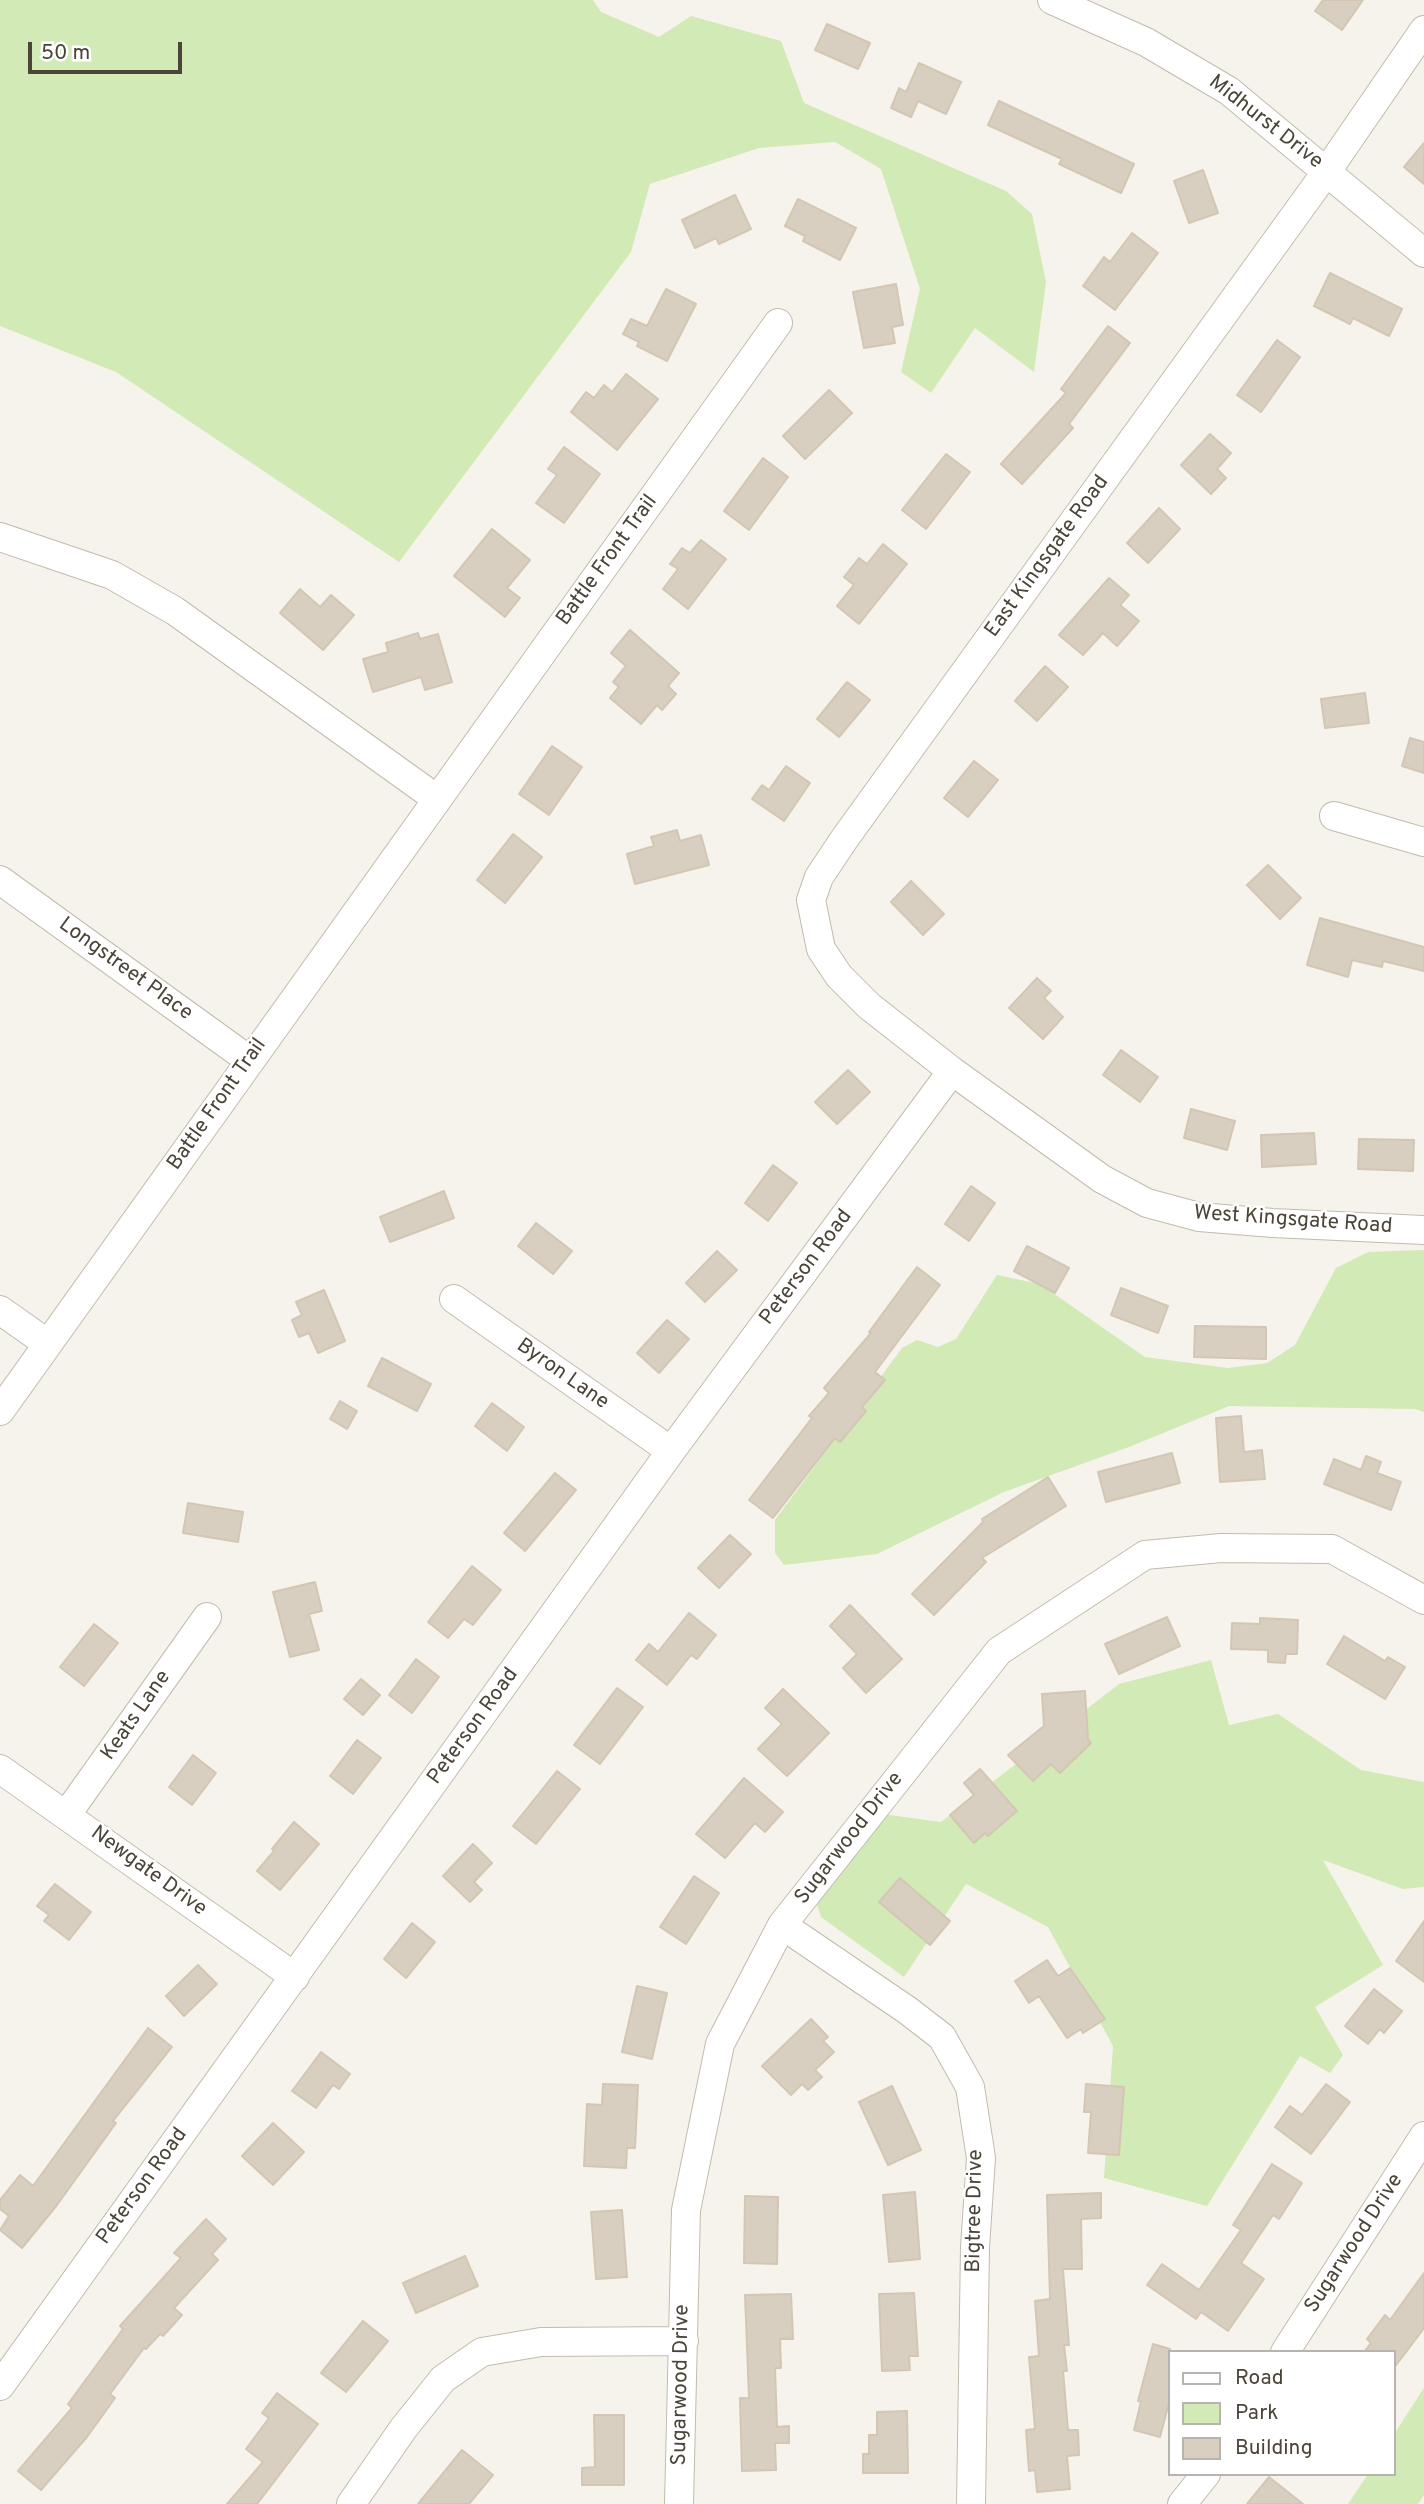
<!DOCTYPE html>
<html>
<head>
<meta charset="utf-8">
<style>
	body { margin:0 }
	#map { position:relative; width:1424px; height:2504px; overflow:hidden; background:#f6f3ec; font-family:Overpass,sans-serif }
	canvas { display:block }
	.legend { position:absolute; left:1168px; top:2350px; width:228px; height:126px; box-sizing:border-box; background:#fff; border:2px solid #b7b4b0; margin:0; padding:9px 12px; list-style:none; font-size:21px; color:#4b4439 }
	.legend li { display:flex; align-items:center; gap:14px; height:35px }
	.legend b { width:35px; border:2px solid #b7b4b0 }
	.scale { position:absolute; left:28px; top:42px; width:154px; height:32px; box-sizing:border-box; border:4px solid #4b4439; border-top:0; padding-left:9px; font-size:21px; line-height:24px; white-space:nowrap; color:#4b4439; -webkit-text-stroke:5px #fff; paint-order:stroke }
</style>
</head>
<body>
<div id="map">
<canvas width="1424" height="2504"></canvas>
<ul class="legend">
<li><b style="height:9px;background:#fff"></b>Road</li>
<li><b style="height:19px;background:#d2eab5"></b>Park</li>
<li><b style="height:19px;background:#d8cfc1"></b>Building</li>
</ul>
<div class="scale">50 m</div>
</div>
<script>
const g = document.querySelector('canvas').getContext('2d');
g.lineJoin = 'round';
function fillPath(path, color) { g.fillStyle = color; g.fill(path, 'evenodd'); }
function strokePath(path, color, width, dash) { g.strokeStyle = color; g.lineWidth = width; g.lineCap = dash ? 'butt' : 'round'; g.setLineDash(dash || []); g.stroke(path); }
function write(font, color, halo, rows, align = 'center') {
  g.font = font + ' Overpass,sans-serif'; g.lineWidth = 5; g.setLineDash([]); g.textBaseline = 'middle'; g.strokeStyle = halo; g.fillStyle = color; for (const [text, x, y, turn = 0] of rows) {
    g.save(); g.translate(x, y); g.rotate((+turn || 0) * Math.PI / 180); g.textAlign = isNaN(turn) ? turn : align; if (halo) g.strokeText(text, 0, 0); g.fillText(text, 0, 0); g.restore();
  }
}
fillPath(new Path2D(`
	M0,0H593L601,12L659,37L691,16L781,41L804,103L1006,191L1032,214L1046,282L1034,372L975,328L931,393L901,372L920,289L881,169L835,142L759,148L650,184L631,252L399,562L116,372L0,326Z
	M1424,1250V1412L1415,1409L1229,1406L1129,1447L1004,1492L877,1554L784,1565L775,1553V1520L902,1348L917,1340L938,1347L956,1339L997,1275L1040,1284L1145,1357L1228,1368L1267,1363L1295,1345L1336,1268L1368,1252Z
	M1211,1660L1229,1725L1278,1714L1361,1770L1424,1782V1887L1403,1889L1323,1860L1383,1965L1315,2007L1343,2055L1330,2073L1300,2056L1207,2206L1104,2178L1113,2046L1048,1927L966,1884L904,1977L821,1917L815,1899L875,1813L941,1822L1119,1684Z
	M1424,2388V2495L1418,2504H1348L1368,2474H1394V2434Z`), '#d2eab5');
const building = new Path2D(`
	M1323,0H1363L1342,30L1315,11Z
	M827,24L870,43L858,69L815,50Z
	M919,63L961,82L946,114L918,101L911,117L891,108L899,88L906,92Z
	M999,101L1134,164L1121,193L1059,164L1062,159L988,125Z
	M1424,143V184L1404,167Z
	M1203,170L1218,213L1189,223L1174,181Z
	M735,195L751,229L719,244L716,238L695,248L682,220Z
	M798,199L856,228L840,260L803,241L805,236L785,226Z
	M1132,233L1158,253L1115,310L1083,286L1104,257L1110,262Z
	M1330,273L1402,309L1389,336L1353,318L1350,324L1314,306Z
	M896,284L903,325L892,327L895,343L864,348L853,292Z
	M666,289L696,304L667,361L637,346L639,342L623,334L631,319L647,326Z
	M1108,326L1130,343L1069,424L1073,428L1022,484L1001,464L1066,393L1061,389Z
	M1277,340L1300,357L1261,412L1237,395Z
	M626,374L658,399L617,450L571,412L586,392L594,398L604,385L612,392Z
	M829,390L852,413L805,459L783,436Z
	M1210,434L1231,453L1217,469L1226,478L1211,494L1181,465Z
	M564,447L600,474L564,523L536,503L557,475L548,469Z
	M946,454L970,472L926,529L902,510Z
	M763,458L788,477L749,530L724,511Z
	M1159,508L1180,529L1148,563L1127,543Z
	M492,529L530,560L507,588L520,598L505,617L454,576Z
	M701,540L726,559L688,609L663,589L678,569L670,564L682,548L690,553Z
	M883,544L907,564L859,624L837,606L854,585L844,577L859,558L867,564Z
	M1109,578L1129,595L1120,605L1139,621L1117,646L1103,633L1083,655L1059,635Z
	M300,589L320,607L331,595L354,615L323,650L280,613Z
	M630,630L679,673L668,686L676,694L662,710L657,705L641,724L610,698L619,687L613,682L626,666L611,653Z
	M418,633L420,639L438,634L452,682L425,690L421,677L373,692L363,659L388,652L386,643Z
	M1045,666L1068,687L1037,721L1015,701Z
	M847,682L870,700L839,737L817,719Z
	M1365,693L1369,723L1325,728L1321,699Z
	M1410,738L1424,742V773L1402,766Z
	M552,746L582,767L549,815L519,794Z
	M974,761L998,780L968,817L944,798Z
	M786,766L810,783L784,821L752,799L762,785L769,790Z
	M677,830L680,841L701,835L709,865L635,884L627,854L654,846L651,837Z
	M513,834L542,857L505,903L477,880Z
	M1268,865L1301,898L1280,919L1247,885Z
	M911,881L944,914L923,935L891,902Z
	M1320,918L1424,947V971L1383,961L1382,967L1352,960L1348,977L1307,965Z
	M1037,978L1051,991L1044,998L1063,1017L1043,1039L1009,1008Z
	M1121,1050L1158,1077L1140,1102L1103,1075Z
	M848,1070L870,1092L837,1124L815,1102Z
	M1191,1109L1235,1121L1227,1150L1184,1138Z
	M1314,1133L1316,1164L1262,1167L1261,1135Z
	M1359,1139L1414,1140L1413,1171L1358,1169Z
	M773,1165L797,1183L768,1221L745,1203Z
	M971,1186L995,1203L969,1241L945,1224Z
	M444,1191L454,1218L390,1242L380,1217Z
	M536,1223L572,1251L553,1274L518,1246Z
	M1027,1246L1069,1268L1055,1293L1014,1271Z
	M717,1251L737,1270L705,1302L686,1283Z
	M917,1267L940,1285L875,1372L885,1380L862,1407L866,1411L840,1442L835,1438L773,1518L749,1500L812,1418L809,1416L829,1393L824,1388L871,1333L869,1332Z
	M1121,1288L1168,1306L1158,1333L1111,1315Z
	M324,1290L345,1341L318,1353L309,1333L299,1337L292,1320L302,1315L296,1302Z
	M667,1320L689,1339L659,1373L637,1353Z
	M1195,1326L1266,1327V1359L1194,1357Z
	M382,1358L431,1384L417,1411L368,1386Z
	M340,1401L357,1411L347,1429L330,1419Z
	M492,1403L524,1427L507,1451L475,1426Z
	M1241,1416L1244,1452L1262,1450L1265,1479L1220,1482L1216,1418Z
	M1172,1453L1180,1483L1106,1502L1098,1472Z
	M1366,1456L1381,1462L1377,1473L1401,1482L1391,1510L1324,1484L1334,1459L1361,1470Z
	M555,1473L576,1490L525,1551L504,1533Z
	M1048,1477L1066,1506L982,1558L986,1562L934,1615L912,1594L983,1522L982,1519Z
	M188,1503L243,1512L238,1542L183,1533Z
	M730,1535L751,1554L719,1588L698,1568Z
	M472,1566L501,1590L473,1625L464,1619L448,1638L428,1622Z
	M315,1582L322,1611L309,1614L319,1650L290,1657L273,1592Z
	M850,1605L902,1659L866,1693L843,1668L857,1654L830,1626Z
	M689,1613L716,1635L697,1659L691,1655L667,1685L636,1660L649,1644L658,1652Z
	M1167,1617L1180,1646L1119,1674L1105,1644Z
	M1260,1618L1298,1620L1297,1654H1286L1285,1663L1268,1662V1650L1231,1649L1232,1623L1260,1624Z
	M94,1624L118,1643L84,1686L60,1667Z
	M1344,1636L1385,1661L1388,1657L1405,1667L1385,1699L1327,1664Z
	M416,1659L439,1677L412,1713L389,1695Z
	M361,1679L380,1695L363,1715L344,1699Z
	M617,1688L643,1707L600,1764L574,1745Z
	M783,1689L829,1733L787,1776L758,1749L782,1724L765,1708Z
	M1085,1691L1088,1739L1091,1743L1060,1773L1051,1764L1033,1781L1008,1755L1044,1726L1042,1694Z
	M357,1740L381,1758L353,1794L330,1776Z
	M193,1755L216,1773L192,1805L169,1787Z
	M980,1769L1017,1811L988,1836L985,1833L974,1843L950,1815L974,1795L964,1783Z
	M557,1771L580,1789L536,1844L513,1826Z
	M744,1778L783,1812L765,1832L755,1823L725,1858L696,1834Z
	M294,1822L319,1844L280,1890L257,1871L274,1851L272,1849Z
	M473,1844L492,1863L474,1882L482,1890L470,1902L443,1876Z
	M694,1876L719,1893L686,1944L660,1927Z
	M900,1878L950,1921L930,1945L879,1902Z
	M55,1884L91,1912L69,1940L44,1921L49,1915L37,1906Z
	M1424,1921V1982L1396,1961Z
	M412,1923L435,1942L406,1978L384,1959Z
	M1047,1960L1058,1976L1070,1968L1105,2019L1083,2033L1081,2029L1067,2038L1039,1996L1029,2003L1015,1981Z
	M198,1965L217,1984L184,2016L166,1996Z
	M637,1986L667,1993L652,2059L622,2052Z
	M1374,1989L1402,2011L1384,2033L1380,2029L1368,2044L1345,2026Z
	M811,2019L828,2037L823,2041L834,2052L815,2070L822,2077L808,2090L802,2084L791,2095L762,2066Z
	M148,2028L172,2047L113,2121L116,2123L57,2205L22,2248L0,2230L9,2216L0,2209V2200L20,2175L33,2186Z
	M321,2052L350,2074L339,2089L333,2085L316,2108L292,2091Z
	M603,2084L638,2085L635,2148H627L626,2168L584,2166L587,2104L602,2105Z
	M1086,2084L1124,2087L1119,2155L1088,2153L1091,2112H1084Z
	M1326,2084L1350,2102L1311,2154L1275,2127L1290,2106L1302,2115Z
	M892,2086L921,2150L888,2165L859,2102Z
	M273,2123L304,2152L273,2185L242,2156Z
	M1272,2164L1302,2183L1279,2219L1273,2215L1241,2263L1264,2279L1228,2331L1201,2312L1196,2319L1147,2285L1162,2264L1199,2290L1241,2230L1233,2225Z
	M915,2192L920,2259L889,2262L883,2195Z
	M1101,2193V2218L1081,2219L1082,2269H1063L1069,2345H1064L1067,2371H1063L1068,2430H1078L1079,2455L1067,2456L1070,2489L1037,2492L1035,2470L1029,2471L1026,2430L1035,2429L1029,2357L1039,2356L1035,2301L1050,2299L1047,2195Z
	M745,2196L778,2197L777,2264L744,2263Z
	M622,2210L627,2277L596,2279L591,2212Z
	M206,2219L226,2239L212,2254L218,2260L174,2308L182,2315L163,2336L160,2334L146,2349L144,2348L110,2394L115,2398L87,2437L41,2490L18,2471L72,2408L68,2404L123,2329L120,2326L181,2258L174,2253Z
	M465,2256L478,2286L416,2313L403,2283Z
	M1424,2273V2328L1394,2368V2352H1364L1371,2343L1367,2339L1385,2315L1390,2320Z
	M914,2293L918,2356H909L910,2370L882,2371L879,2294Z
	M791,2294L793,2339H780L781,2368H775L777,2427L789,2426V2443H775L776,2470L742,2471L740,2398H749L745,2295Z
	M363,2321L388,2341L346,2392L321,2373Z
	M1153,2344L1170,2349V2399L1160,2437L1134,2430L1141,2402L1138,2401Z
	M277,2393L318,2424L257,2504H227L263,2462L246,2449L269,2418L262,2413Z
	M907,2411L908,2473H863V2454H869V2435H877V2412Z
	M594,2415H624V2485H582V2468L595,2467Z
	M462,2450L493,2475L469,2504H418Z
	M1269,2477L1303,2504H1247Z`);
fillPath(building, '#d8cfc1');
strokePath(building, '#d3c7b4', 2);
const minor = new Path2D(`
	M1052,0L1146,42L1229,91L1424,253
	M1424,30L1327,171L845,838L819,877L811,900L821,949L839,976L869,1006L952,1071L1102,1179L1147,1203L1199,1217L1273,1223L1424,1230
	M0,537L112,575L175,611L437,799
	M1334,816L1424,842
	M0,880L249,1060
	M454,1299L671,1451
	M0,1310L48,1344
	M0,1411L778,323
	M0,1769L295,1977
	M67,1814L207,1617
	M782,1925L907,2010L942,2037L970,2087L981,2158L975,2247L971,2504
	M1285,2352L1424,2136
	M0,2386L671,1451L952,1071
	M351,2504L403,2429L443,2379L482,2352L541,2342L684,2341
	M679,2504L686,2210L720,2044L782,1925L999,1651L1145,1555L1221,1548L1332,1549L1424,1600
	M1182,2504L1206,2474`);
strokePath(minor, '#c2bbae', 30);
strokePath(minor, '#fff', 28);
write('21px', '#4b4439', '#fff', [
	["Midhurst Drive",1265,123,38],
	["East Kingsgate Road",1048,557,-54],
	["Battle Front Trail",608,561,-54],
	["Longstreet Place",125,970,36],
	["Battle Front Trail",218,1105,-55],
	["West Kingsgate Road",1293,1221,4],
	["Peterson Road",807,1268,-53],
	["Byron Lane",562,1375,35],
	["Keats Lane",137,1716,-55],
	["Peterson Road",474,1727,-54],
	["Sugarwood Drive",850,1839,-52],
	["Newgate Drive",148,1872,36],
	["Peterson Road",143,2187,-54],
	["Bigtree Drive",976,2211,-89],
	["Sugarwood Drive",1355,2244,-57],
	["Sugarwood Drive",682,2385,-89]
]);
</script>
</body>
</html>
